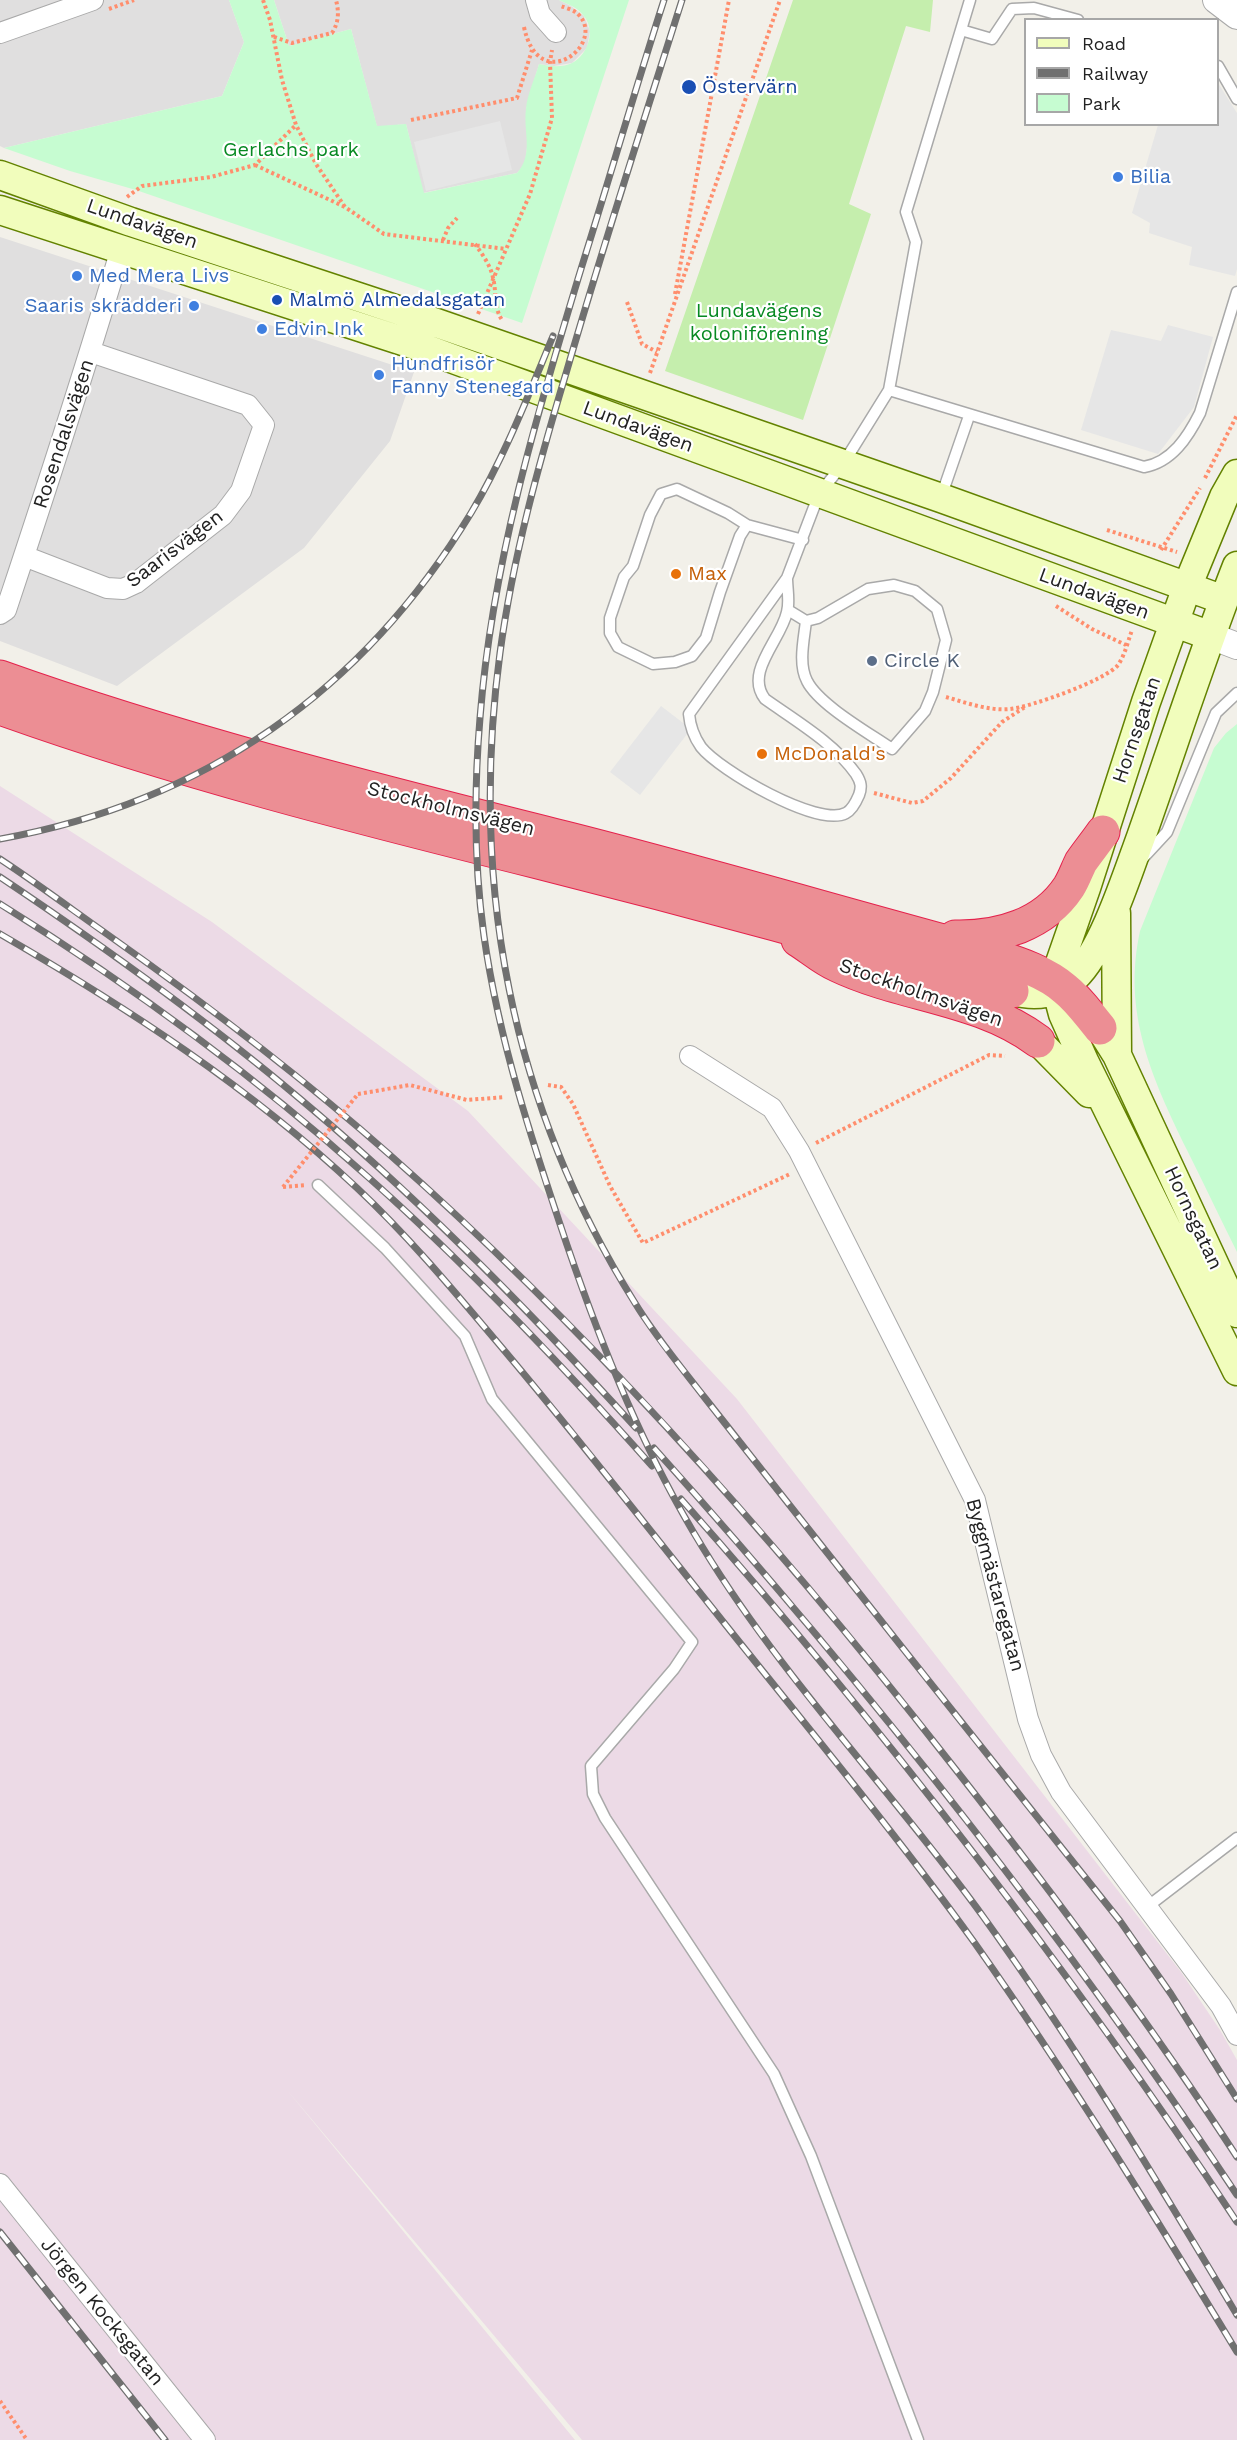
<!DOCTYPE html>
<html>
<head>
<meta charset="utf-8">
<style>
	body { margin:0 }
	#map { position:relative; width:1237px; height:2440px; overflow:hidden; background:#f2f0e9; font-family:"Work Sans",sans-serif }
	canvas { display:block }
	.legend { position:absolute; left:1024px; top:18px; width:195px; height:108px; box-sizing:border-box; background:#fff; border:2px solid #a7a7a7; margin:0; padding:8px 10px; list-style:none; font-size:18px; color:#222 }
	.legend li { display:flex; align-items:center; gap:12px; height:30px }
	.legend b { width:30px; border:2px solid #a7a7a7 }
</style>
</head>
<body>
<div id="map">
<canvas width="1237" height="2440"></canvas>
<ul class="legend">
<li><b style="height:8px;background:#f1fdbc"></b>Road</li>
<li><b style="height:8px;background:#707070"></b>Railway</li>
<li><b style="height:16px;background:#c6fcd1"></b>Park</li>
</ul>
</div>
<script>
const g = document.querySelector('canvas').getContext('2d');
g.lineJoin = 'round';
function fillPath(path, color) { g.fillStyle = color; g.fill(path, 'evenodd'); }
function strokePath(path, color, width, dash) { g.strokeStyle = color; g.lineWidth = width; g.lineCap = dash ? 'butt' : 'round'; g.setLineDash(dash || []); g.stroke(path); }
function write(font, color, halo, rows, align = 'center') {
  g.font = font + ' "Work Sans",sans-serif'; g.lineWidth = 4.5; g.setLineDash([]); g.textBaseline = 'middle'; g.strokeStyle = halo; g.fillStyle = color; for (const [text, x, y, turn = 0] of rows) {
    g.save(); g.translate(x, y); g.rotate((+turn || 0) * Math.PI / 180); g.textAlign = isNaN(turn) ? turn : align; if (halo) g.strokeText(text, 0, 0); g.fillText(text, 0, 0); g.restore();
  }
}
fillPath(new Path2D(`
	M0,0H229L244,42L222,96L4,148L0,146Z
	M274,0H559L571,6L584,16L590,31L587,48L572,63L554,66L539,64L526,109L528,140L525,164L517,173L423,193L406,124L377,127L351,29L289,46Z
	M0,237L414,372L390,441L304,548L117,686L0,641Z`), '#e0dfdf');
fillPath(new Path2D(`
	M0,786L212,922L468,1111L737,1399L1181,1972L1220,2030L1237,2060V2440H582L287,2090L575,2440H0Z`), '#ecdae6');
fillPath(new Path2D(`
	M793,0H933L930,32L906,26L849,204L871,214L803,420L665,371Z`), '#c5eead');
fillPath(new Path2D(`
	M229,0H274L289,46L351,29L377,126L406,124L424,193L517,173C534,154 523,132 526,109C527,95 535,78 539,64C549,66 562,68 572,63C589,54 596,29 583,15C577,7 567,4 559,0H629L522,323L136,190L70,171L4,148L222,96L244,42Z
	M1237,724V1252C1220,1218 1204,1184 1187,1150C1152,1078 1122,1013 1140,931L1214,748L1226,733Z`), '#c6fcd1');
fillPath(new Path2D(`
	M1218,83L1237,113V269L1235,276L1189,265L1192,247L1149,233L1150,223L1132,213L1158,125L1218,124Z
	M500,121L512,170L426,191L414,142Z
	M1168,325L1213,337L1194,407L1158,454L1081,430L1111,330L1161,341Z
	M661,706L691,729L640,795L610,772Z`), '#e6e6e6');
const service = new Path2D(`
	M961,30L992,39L1012,9L1034,8L1078,20
	M1218,66L1237,99
	M889,390L916,242L906,212L970,0
	M941,497L969,416
	M747,525L740,536L720,592L706,638L692,656L675,662L653,664L618,647L610,633V618L624,577L633,566L650,515L661,494L677,489L728,513L747,525L803,540
	M787,578C787,589 790,602 787,612C781,640 744,672 765,699C796,721 834,743 856,774C861,782 862,787 859,795C856,802 852,810 846,813C818,828 719,770 701,747C694,737 690,726 689,714L787,578L819,494L843,464L889,390L1144,467C1172,462 1188,437 1200,413L1237,292
	M788,610L806,621C804,639 798,664 807,681C819,705 869,733 892,749L925,711L933,692L946,640L937,609L915,591L894,585L868,589L818,618L806,621
	M1142,859L1167,832L1216,713L1237,693
	M318,1185L385,1248L465,1336L492,1399L692,1642L674,1669L591,1766L593,1794L605,1818L774,2074L811,2156L918,2440
	M1147,1907L1237,1838`);
const minor = new Path2D(`
	M536,0L540,14L556,32
	M0,33L93,0
	M24,556L107,588L123,589L136,583L223,515L241,491L264,425L248,405L91,352
	M0,614L6,610C46,490 85,370 121,249
	M690,1056L772,1108L799,1151L975,1500L1028,1719L1041,1755L1061,1792L1221,2006L1237,2035
	M0,2184L205,2440`);
const tertiary = new Path2D(`
	M1216,0L1237,16
	M1211,636L1237,646`);
const secondary = new Path2D(`
	M0,175L131,222L425,319L941,498L1224,600
	M0,210L415,345L1211,636
	M1237,474L1224,497L1187,587L1146,702L1086,888L1054,980L1063,1014L1084,1061L1237,1371
	M1116,913L1117,1055
	M1012,991C1036,997 1056,995 1075,977C1103,951 1127,875 1141,837C1173,747 1202,655 1237,566
	M1100,1028L1117,1055L1237,1313
	M1038,1041L1089,1093`);
const motorway = new Path2D(`
	M0,677C185,743 375,790 565,838C704,873 842,914 980,951C1009,961 1042,969 1065,989C1079,1000 1089,1015 1100,1028
	M0,708C176,771 357,817 538,862C697,902 855,945 1012,991
	M955,937C999,938 1044,925 1069,887C1074,879 1077,870 1081,862C1088,852 1096,842 1103,832
	M798,940C811,948 823,959 837,965C902,996 979,997 1038,1041`);
strokePath(service, '#a9a9a9', 13);
strokePath(minor, '#a9a9a9', 22);
strokePath(tertiary, '#a9a9a9', 28);
strokePath(secondary, '#638200', 31);
strokePath(motorway, '#e4224c', 35);
strokePath(new Path2D(`
	M263,0L270,20L282,80L296,125L316,164L345,207L384,234L506,249
	M109,9L134,0
	M524,27C539,98 608,43 578,14C574,10 566,8 561,6
	M274,37L292,43L332,33C339,22 339,12 336,0
	M411,120L517,98L532,50
	M255,165L345,207
	M127,197L142,186L211,177L255,165L296,125
	M443,240L448,228L457,218
	M475,244C482,254 491,266 493,278C497,293 493,306 502,320
	M675,294L729,0
	M627,302L642,344L657,352
	M478,314L530,194L552,118L550,62L552,50
	M650,373L780,0
	M1205,478L1237,415
	M1107,530L1177,552
	M1161,550L1200,488
	M1056,606L1092,629L1126,645
	M946,697C967,703 989,711 1010,709C1031,707 1106,680 1118,665C1125,655 1128,641 1132,630
	M874,793L912,803L923,801L951,778L1002,722L1025,707
	M548,1085L561,1087L573,1104L610,1186L643,1243L790,1174
	M358,1094L410,1085L467,1100L505,1097
	M816,1143L989,1055L1005,1056
	M283,1187L306,1185
	M0,2401L27,2440`), '#ff8e6d', 4, [3, 3]);
strokePath(service, '#fff', 10);
strokePath(minor, '#fff', 20);
strokePath(tertiary, '#fff', 26);
strokePath(secondary, '#f1fdbc', 28);
strokePath(motorway, '#ec8e94', 33);
const rail = new Path2D(`
	M664,0C635,90 609,180 581,269C536,417 492,564 480,718C474,790 474,865 484,936C499,1042 533,1144 567,1245C603,1350 645,1454 703,1548C783,1679 892,1791 982,1915C1075,2044 1156,2179 1237,2315
	M682,0C643,123 603,246 567,370C539,463 513,556 500,653C469,884 511,1105 635,1303C655,1336 681,1367 705,1398C745,1449 785,1499 825,1550C923,1674 1022,1798 1120,1921L1171,1994L1237,2099
	M0,839C205,802 363,691 471,513C504,458 528,396 553,336
	M0,859C38,884 74,911 111,937C207,1005 302,1077 390,1155C596,1337 780,1545 949,1761C1050,1889 1148,2020 1237,2157
	M0,877C103,946 204,1018 299,1098C420,1199 530,1311 636,1428
	M0,904C129,984 255,1076 368,1177C468,1266 563,1366 652,1466
	M0,934C128,1008 249,1087 357,1188C406,1234 449,1285 492,1336C567,1424 637,1514 709,1604C798,1716 890,1826 974,1942C1068,2075 1153,2213 1237,2352
	M654,1448C865,1683 1062,1931 1237,2195
	M681,1499C883,1727 1069,1968 1237,2222
	M0,2232L165,2440`);
strokePath(rail, '#707070', 7);
strokePath(rail, '#fff', 4.5, [14]);
strokePath(new Path2D(`
	M283,1187L358,1094`), '#ff8e6d', 4, [3, 3]);
for (const [x, y, r, color] of [
	[689,87,8,"#1a4fb4"],
	[1118,177,6,"#3f7fe0"],
	[77,276,6,"#3f7fe0"],
	[277,300,6,"#1a4fb4"],
	[194,306,6,"#3f7fe0"],
	[262,329,6,"#3f7fe0"],
	[379,375,6,"#3f7fe0"],
	[676,574,6,"#e8710a"],
	[872,661,6,"#5c6f8a"],
	[762,754,6,"#e8710a"]
]) { const dot = new Path2D(); dot.arc(x, y, r, 0, 2 * Math.PI); g.fillStyle = color; g.fill(dot); strokePath(dot, '#fff', 2); }
write('20px', '#164399', '#fff', [
	["Östervärn",702,87],
	["Malmö Almedalsgatan",289,300]
], 'left');
write('20px', '#078922', '#fff', [
	["Gerlachs park",291,150],
	["Lundavägens",759,311],
	["koloniförening",759,334]
]);
write('20px', '#366cbe', '#fff', [
	["Bilia",1130,177],
	["Med Mera Livs",89,276],
	["Saaris skrädderi",182,306,"right"],
	["Edvin Ink",274,329],
	["Hundfrisör",391,364],
	["Fanny Stenegard",391,387]
], 'left');
write('20px', '#222', '#fff', [
	["Lundavägen",142,224,19],
	["Lundavägen",638,427,20],
	["Rosendalsvägen",64,434,-72],
	["Saarisvägen",175,549,-37],
	["Lundavägen",1094,594,20],
	["Hornsgatan",1137,730,-71],
	["Stockholmsvägen",451,809,14],
	["Stockholmsvägen",921,993,19],
	["Hornsgatan",1193,1218,65],
	["Byggmästaregatan",995,1585,75],
	["Jörgen Kocksgatan",102,2312,51]
]);
write('20px', '#c56008', '#fff', [
	["Max",688,574],
	["McDonald's",774,754]
], 'left');
write('20px', '#4e5e75', '#fff', [
	["Circle K",884,661]
], 'left');
</script>
</body>
</html>
